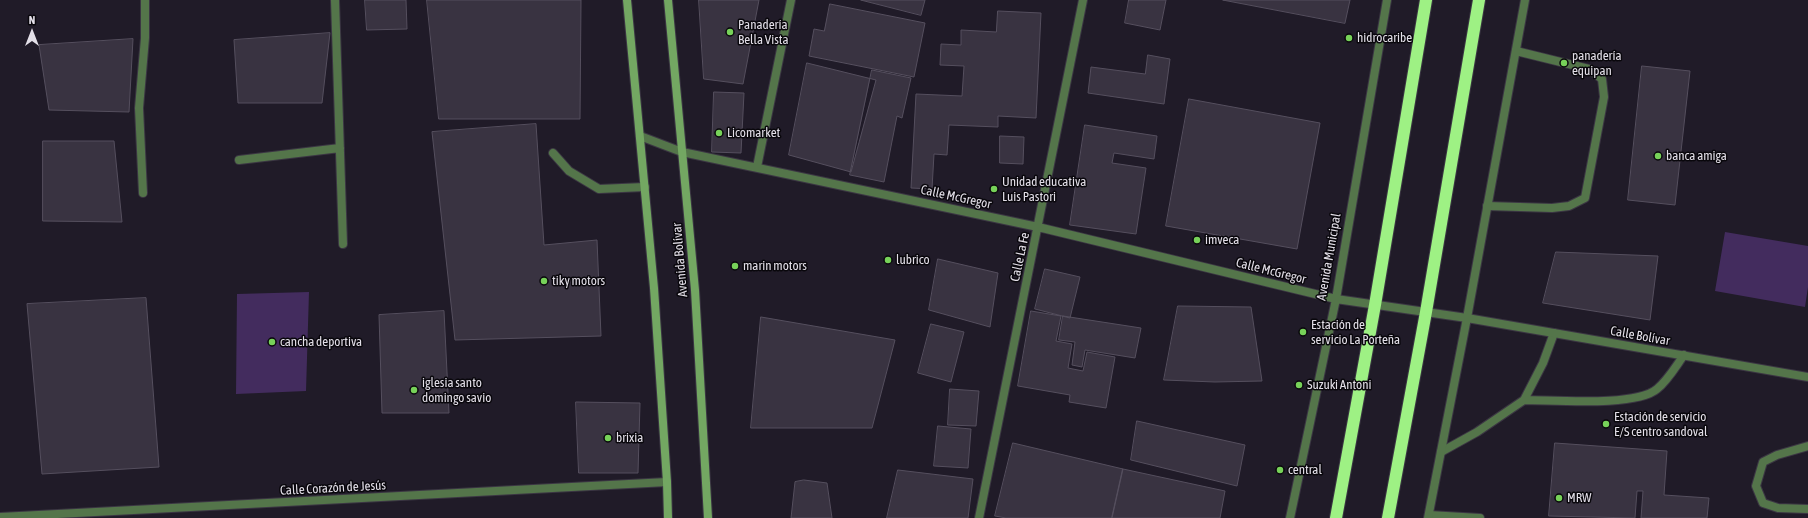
<!DOCTYPE html>
<html>
<head>
<meta charset="utf-8">
<style>
	body { margin:0 }
	#map { position:relative; width:1808px; height:518px; overflow:hidden; background:#201b28; font-family:"Asap Condensed",sans-serif }
	canvas { display:block }
	.north { position:absolute; left:12px; top:12px; width:40px; height:40px; -webkit-text-stroke:3px #09070c; paint-order:stroke; rotate:0deg; font-size:11px; font-weight:700; line-height:16px; text-align:center; color:#e3dfe8 }
	.north::after { content:''; display:block; margin:auto; width:14px; height:18px; background:#e3dfe8; clip-path:polygon(50% 0,100% 100%,50% 72%,0 100%) }
</style>
</head>
<body>
<div id="map">
<canvas width="1808" height="518"></canvas>
<div class="north">N</div>
</div>
<script>
const g = document.querySelector('canvas').getContext('2d');
g.lineJoin = 'round';
function fillPath(path, color) { g.fillStyle = color; g.fill(path, 'evenodd'); }
function strokePath(path, color, width, dash) { g.strokeStyle = color; g.lineWidth = width; g.lineCap = dash ? 'butt' : 'round'; g.setLineDash(dash || []); g.stroke(path); }
function write(font, color, halo, rows, align = 'center') {
  g.font = font + ' "Asap Condensed",sans-serif'; g.lineWidth = 3; g.setLineDash([]); g.textBaseline = 'middle'; g.strokeStyle = halo; g.fillStyle = color; for (const [text, x, y, turn = 0] of rows) {
    g.save(); g.translate(x, y); g.rotate((+turn || 0) * Math.PI / 180); g.textAlign = isNaN(turn) ? turn : align; if (halo) g.strokeText(text, 0, 0); g.fillText(text, 0, 0); g.restore();
  }
}
fillPath(new Path2D(`
	M1725,232L1808,246V287L1805,307L1715,291Z
	M309,292L306,391L236,394L237,294Z`), '#432c5e');
const building = new Path2D(`
	M365,0H406L407,29L367,30Z
	M427,0H581L580,119H439Z
	M699,0H759L743,84L704,79Z
	M861,0H925L921,15Z
	M1129,0H1166L1160,30L1125,23Z
	M1223,0H1350L1345,23Z
	M830,4L925,23L914,77L809,56L814,29L824,31Z
	M998,11L1041,13L1036,118L998,116V127L949,125L947,155L934,154L932,189L911,188L916,94L962,96L964,66L940,65L941,44L961,45V30L996,32Z
	M330,33L322,103H238L234,40Z
	M133,39L129,112L49,110L39,45Z
	M1148,55L1170,59L1164,104L1088,93L1091,67L1145,74Z
	M807,63L876,80L851,172L789,155Z
	M1642,66L1690,71L1675,205L1628,200Z
	M872,70L911,78L902,118L897,116L884,182L850,175Z
	M714,92L744,93L741,153L712,152Z
	M1189,99L1320,123L1297,249L1166,226Z
	M536,124L544,245L597,240L601,336L455,340L432,132Z
	M1085,125L1157,136L1154,159L1114,153L1112,163L1146,168L1136,234L1070,225Z
	M1000,136L1024,137L1023,164L1000,163Z
	M43,141H114L122,222L43,221Z
	M1556,252L1658,256L1650,320L1543,303Z
	M938,259L998,273L990,327L929,310Z
	M1045,269L1080,277L1070,318L1035,309Z
	M146,298L159,467L42,474L27,304Z
	M1178,306L1251,307L1262,381L1215,382L1164,380Z
	M444,311L449,413H382L379,315Z
	M1031,311L1061,316L1056,341L1072,344L1068,368L1083,371L1087,352L1115,357L1106,408L1069,402L1070,395L1018,386Z
	M1063,316L1141,328L1135,358L1085,350L1082,367L1072,365L1075,342L1059,340Z
	M761,317L895,340L872,428H751Z
	M931,324L964,332L951,382L918,373Z
	M950,389L979,391L976,426L948,425Z
	M576,402L640,403L638,473H579Z
	M1137,421L1245,445L1237,486L1131,460Z
	M938,426L971,429L968,468L934,466Z
	M1013,443L1123,469L1112,518H1006L995,516Z
	M1555,443L1667,451L1664,495L1709,498L1707,518H1641L1643,491H1637L1635,518L1549,516Z
	M1123,469L1225,491L1220,518H1112Z
	M898,470L973,479L968,518H887Z
	M804,480L827,483L832,518H791L795,482Z`);
fillPath(building, '#393341');
strokePath(building, '#554f5e', 1);
const lane = new Path2D(`
	M335,0L343,244
	M553,153L569,171L599,189L645,187
	M239,160L340,148
	M143,193L139,108L145,38V0
	M1487,206L1552,208L1569,206L1585,198L1604,97L1602,79L1589,69L1516,51
	M1524,400C1554,400 1636,407 1657,389C1668,380 1676,366 1684,355
	M1808,446L1777,455L1763,462L1756,486L1763,503L1778,508L1808,509
	M1441,452L1477,432L1524,400L1543,363L1554,333
	M1429,515L1480,518`);
const street = new Path2D(`
	M640,136L682,152L1038,227L1336,299L1467,318L1808,377
	M757,167L791,0
	M0,517L667,482
	M979,518L1083,0
	M1290,518L1336,299L1387,0
	M1428,518L1467,318L1525,0`);
const secondary = new Path2D(`
	M627,0L654,288L667,482L668,518
	M668,0L695,290L708,518`);
const highway = new Path2D(`
	M1336,518L1375,305L1426,0
	M1388,518L1426,312L1479,0`);
strokePath(lane, '#3b3643', 10);
strokePath(street, '#3b3643', 10);
strokePath(secondary, '#3b3643', 10);
strokePath(highway, '#3b3643', 14);
strokePath(lane, '#54754a', 8);
strokePath(street, '#54754a', 8);
strokePath(secondary, '#73a762', 8);
strokePath(highway, '#9ef184', 12);
for (const [x, y, r, color] of [
	[730,32,4,"#77d259"],
	[1349,38,4,"#77d259"],
	[1564,63,4,"#77d259"],
	[719,133,4,"#77d259"],
	[1658,156,4,"#77d259"],
	[994,189,4,"#77d259"],
	[1197,240,4,"#77d259"],
	[888,260,4,"#77d259"],
	[735,266,4,"#77d259"],
	[544,281,4,"#77d259"],
	[1303,332,4,"#77d259"],
	[272,342,4,"#77d259"],
	[1299,385,4,"#77d259"],
	[414,390,4,"#77d259"],
	[1606,424,4,"#77d259"],
	[608,438,4,"#77d259"],
	[1280,470,4,"#77d259"],
	[1559,498,4,"#77d259"]
]) { const dot = new Path2D(); dot.arc(x, y, r, 0, 2 * Math.PI); g.fillStyle = color; g.fill(dot); strokePath(dot, '#09070c', 1.5); }
write('13px', '#e3dfe8', '#09070c', [
	["Panadería",738,25],
	["Bella Vista",738,40],
	["hidrocaribe",1357,38],
	["panadería",1572,56],
	["equipan",1572,71],
	["Licomarket",727,133],
	["banca amiga",1666,156],
	["Unidad educativa",1002,182],
	["Luis Pastori",1002,197],
	["imveca",1205,240],
	["lubrico",896,260],
	["marin motors",743,266],
	["tiky motors",552,281],
	["Estación de",1311,325],
	["servicio La Porteña",1311,340],
	["cancha deportiva",280,342],
	["iglesia santo",422,383],
	["domingo savio",422,398],
	["Suzuki Antoni",1307,385],
	["Estación de servicio",1614,417],
	["E/S centro sandoval",1614,432],
	["brixia",616,438],
	["central",1288,470],
	["MRW",1567,498]
], 'left');
write('13px', '#e3dfe8', '#09070c', [
	["Calle McGregor",956,197,12],
	["Calle La Fe",1020,257,-78],
	["Avenida Municipal",1329,257,-80],
	["Avenida Bolívar",680,260,-95],
	["Calle McGregor",1271,271,14],
	["Calle Bolívar",1640,336,10],
	["Calle Corazón de Jesús",333,488,-3]
]);
</script>
</body>
</html>
